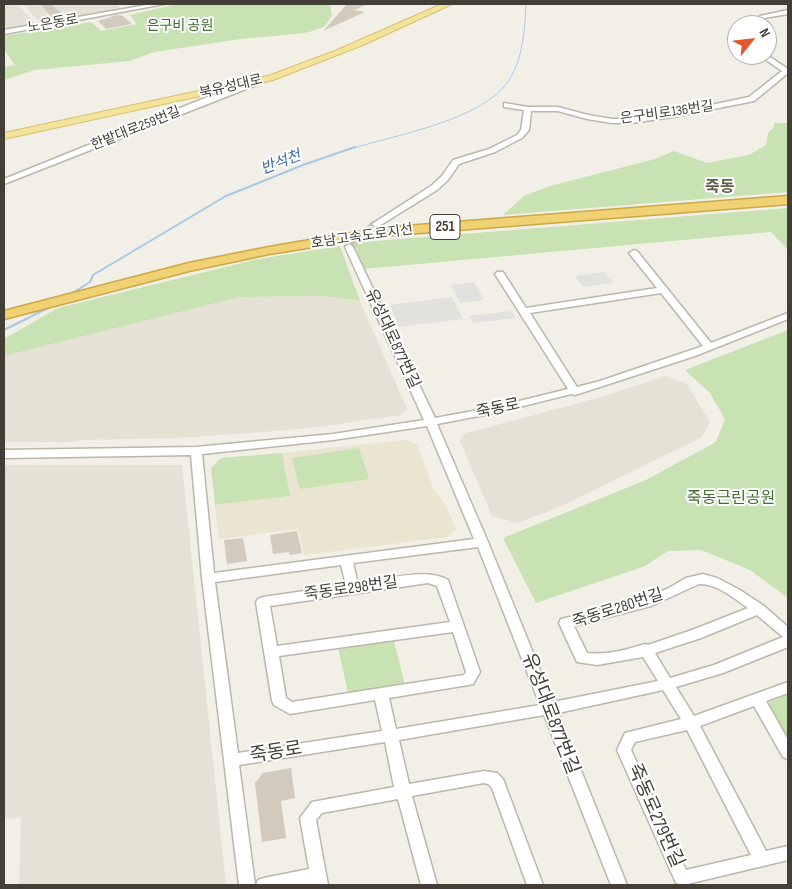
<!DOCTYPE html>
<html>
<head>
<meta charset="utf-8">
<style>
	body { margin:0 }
	#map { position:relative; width:792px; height:889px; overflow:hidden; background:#f1efe6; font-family:"Sofia Sans Condensed",sans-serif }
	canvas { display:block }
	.frame { position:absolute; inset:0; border:5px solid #433f36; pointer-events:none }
	.north { position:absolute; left:727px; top:15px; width:50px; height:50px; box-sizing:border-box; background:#fff; border:1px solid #b4b2af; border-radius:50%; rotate:61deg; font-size:14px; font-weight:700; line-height:20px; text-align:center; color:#433f36 }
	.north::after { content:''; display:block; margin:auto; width:18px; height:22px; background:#e5572a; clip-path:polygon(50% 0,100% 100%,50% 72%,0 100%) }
</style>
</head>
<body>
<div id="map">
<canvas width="792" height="889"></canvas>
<div class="frame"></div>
<div class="north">N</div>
</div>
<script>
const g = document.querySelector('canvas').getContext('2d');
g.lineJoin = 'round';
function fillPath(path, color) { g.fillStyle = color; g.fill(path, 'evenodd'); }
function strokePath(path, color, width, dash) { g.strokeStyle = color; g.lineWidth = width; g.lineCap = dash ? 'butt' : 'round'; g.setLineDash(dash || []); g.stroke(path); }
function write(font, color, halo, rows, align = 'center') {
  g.font = font + ' "Sofia Sans Condensed","Noto Sans KR",sans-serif'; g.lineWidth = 4; g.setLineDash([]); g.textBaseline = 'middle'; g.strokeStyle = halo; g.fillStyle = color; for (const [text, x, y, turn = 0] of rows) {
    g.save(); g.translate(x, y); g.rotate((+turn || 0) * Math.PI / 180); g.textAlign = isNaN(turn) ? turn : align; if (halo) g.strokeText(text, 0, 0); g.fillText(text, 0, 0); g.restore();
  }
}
fillPath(new Path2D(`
	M4,4H17L35,23L4,29Z
	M23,4H116L120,7L118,9L40,23Z
	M323,296L360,301L407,409L401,415L319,427L251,433L178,438L83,440L72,442H4V356L240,297Z
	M666,376L686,383L710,422L702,437L560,507L517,523L492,516L460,441L463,434L594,399Z
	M4,465H182L226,885H19L21,817L4,819Z`), '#e5e1d5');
fillPath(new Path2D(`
	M405,440L417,444L434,490L446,505L456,530L447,537L304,555L298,529L219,539L215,505L290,496L282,453Z`), '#e9e5d1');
fillPath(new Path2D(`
	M177,4H330L332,16L324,27L305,33L241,39L154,52L130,61L35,70L4,80V67L15,65L4,50V36L91,22L101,31L137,24L130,15Z
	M774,123H788V192L503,215L524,196L550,186L655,159L674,151L707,163L749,155L766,145L768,133L774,127Z
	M788,208V250L771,232L364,269L355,245L363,242Z
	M340,246L360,301L323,296L240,297L4,356V339L58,308L258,259Z
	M788,330V598L750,570L701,550L668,551L645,566L536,603L503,538L646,480L716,442L725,419L710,393L685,370Z
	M359,448L369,479L300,489L292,458Z
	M282,453L290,496L215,505L211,468L221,458Z
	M393,638L405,684L348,693L338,647Z
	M788,694V743L768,709L770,702Z`), '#c8e2b3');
fillPath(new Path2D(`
	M604,272L613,283L583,287L575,276Z
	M474,282L484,300L460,303L451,285Z
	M452,297L463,319L399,327L390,305Z
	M511,311L515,318L473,323L469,316Z`), '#e3e1de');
strokePath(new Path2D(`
	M351,149C397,134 483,121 510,79C523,57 525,29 526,4`), '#a8c8e9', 1);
strokePath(new Path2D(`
	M71,294L90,282L93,275L226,196L303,165L355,147
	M4,330L54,305`), '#a8c8e9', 2);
fillPath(new Path2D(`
	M40,4H51L63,15L52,17Z
	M347,4H368L354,10L365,12L323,31Z
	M117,15L123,16L132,24L106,29L98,21Z
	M297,531L302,553L290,555L289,552L273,554L270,535Z
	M243,538L247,561L227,564L224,540Z
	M291,768L295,798L281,801L286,838L262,842L255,783L263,773Z`), '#d2cbbd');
strokePath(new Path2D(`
	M349,247L376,224`), '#ceccc3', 9, [9, 4.5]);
const minor = new Path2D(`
	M152,4H164L4,34V30Z
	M788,10V14L764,18L761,25H755L760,16Z
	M759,55H767L788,69V73L754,101L673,117L631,123H612L587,119L558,111H531L529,130L522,138L495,152L459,164L448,180L437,190L379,226L376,227L372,224L431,186L442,176L453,160L489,149L517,135L521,130L524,110L504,107V103L528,107H558L588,115L612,119H631L673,113L749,97L782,71Z
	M268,77L274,78L4,184V179L220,92Z
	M349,244L353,247L435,418L495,407L568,389L495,274L497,272H503L526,308L657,288L629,253L634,250L637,251L711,343L788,313V319L695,356L575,395L571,394L495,413L437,424L488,542L553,702L658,681L643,657L597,665L577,662L559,623L561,619L631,602L667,589L686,578L703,574L717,578L740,590L764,606L788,627V647L723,673L676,687L694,716L788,682V693L766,701L788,740V759L783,757L754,706L700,726L766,851L788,846V860L683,885L676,883L617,750L625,733L681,719L663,690L558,713L627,885H611L544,715L399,740L409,784L484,771L497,773L503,779L543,885H527L492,788L488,784L484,783L412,796L437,885H421L398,799L322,813L316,820L328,885H312V884L303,885H256L258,880L264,878L309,869L300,818L312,802L394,787L385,742L239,765L255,885H239L202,578L191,455L4,458V450L196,447L333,434L424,420L345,247ZM661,293L703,346L600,381L577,387L530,313ZM427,426L474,539L214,573L202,454L333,440ZM478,547L540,705L396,729L389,698L468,685L473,684L480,672L448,580C425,567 383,580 358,584L353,563ZM341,565L346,585L263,597L258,599L256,602L272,701L274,705L290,714L375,700L382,731L238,753L215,582ZM428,583L437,586L450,622L277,646L270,606ZM699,584C716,583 734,598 748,608L692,630L648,645L645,644C626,650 607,655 587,653L574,626L651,606ZM757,615L783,637L714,665L670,678L655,653L701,638ZM453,632L466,672L464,675L292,702L286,698L279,656ZM687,730L751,855L686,870L631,750L635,742Z`);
const major = new Path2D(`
	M442,4H452L363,45L273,80L4,139V133L268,76L335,51Z`);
const highway = new Path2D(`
	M788,196V204L393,235L339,243L269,254L189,271L4,319V311L189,263L269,247L339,235L393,227Z`);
strokePath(minor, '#bcb7aa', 3);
strokePath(major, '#d7c16e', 2);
strokePath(highway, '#cda844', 3);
fillPath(minor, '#fff');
fillPath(major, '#f4e39c');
fillPath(highway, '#f0d173');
write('14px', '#433f36', '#fff', [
	["노은동로",53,24,-10],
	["북유성대로",231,87,-13],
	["은구비로136번길",667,113,-8],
	["한밭대로259번길",136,129,-22],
	["호남고속도로지선",362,237,-8]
]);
write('14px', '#426f2f', '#fff', [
	["은구비 공원",180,26]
]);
write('italic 15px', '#3a6ea4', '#fff', [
	["반석천",281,163,-21]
]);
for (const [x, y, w] of [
	[445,227,30]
]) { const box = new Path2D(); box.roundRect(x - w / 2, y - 12.5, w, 25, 4); g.fillStyle = '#fff'; g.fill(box); strokePath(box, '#433f36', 1); }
write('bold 15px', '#433f36', null, [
	["251",445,227]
]);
write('bold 16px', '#655e4e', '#fff', [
	["죽동",720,188]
]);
write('16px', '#433f36', '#fff', [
	["유성대로877번길",392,339,65],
	["죽동로",498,409,-12],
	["죽동로298번길",351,589,-8],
	["죽동로280번길",618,609,-18]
]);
write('16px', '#426f2f', '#fff', [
	["죽동근린공원",731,499]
]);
write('19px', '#433f36', '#fff', [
	["유성대로877번길",550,714,69],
	["죽동로",276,753,-9],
	["죽동로279번길",655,816,66]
]);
</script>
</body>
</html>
